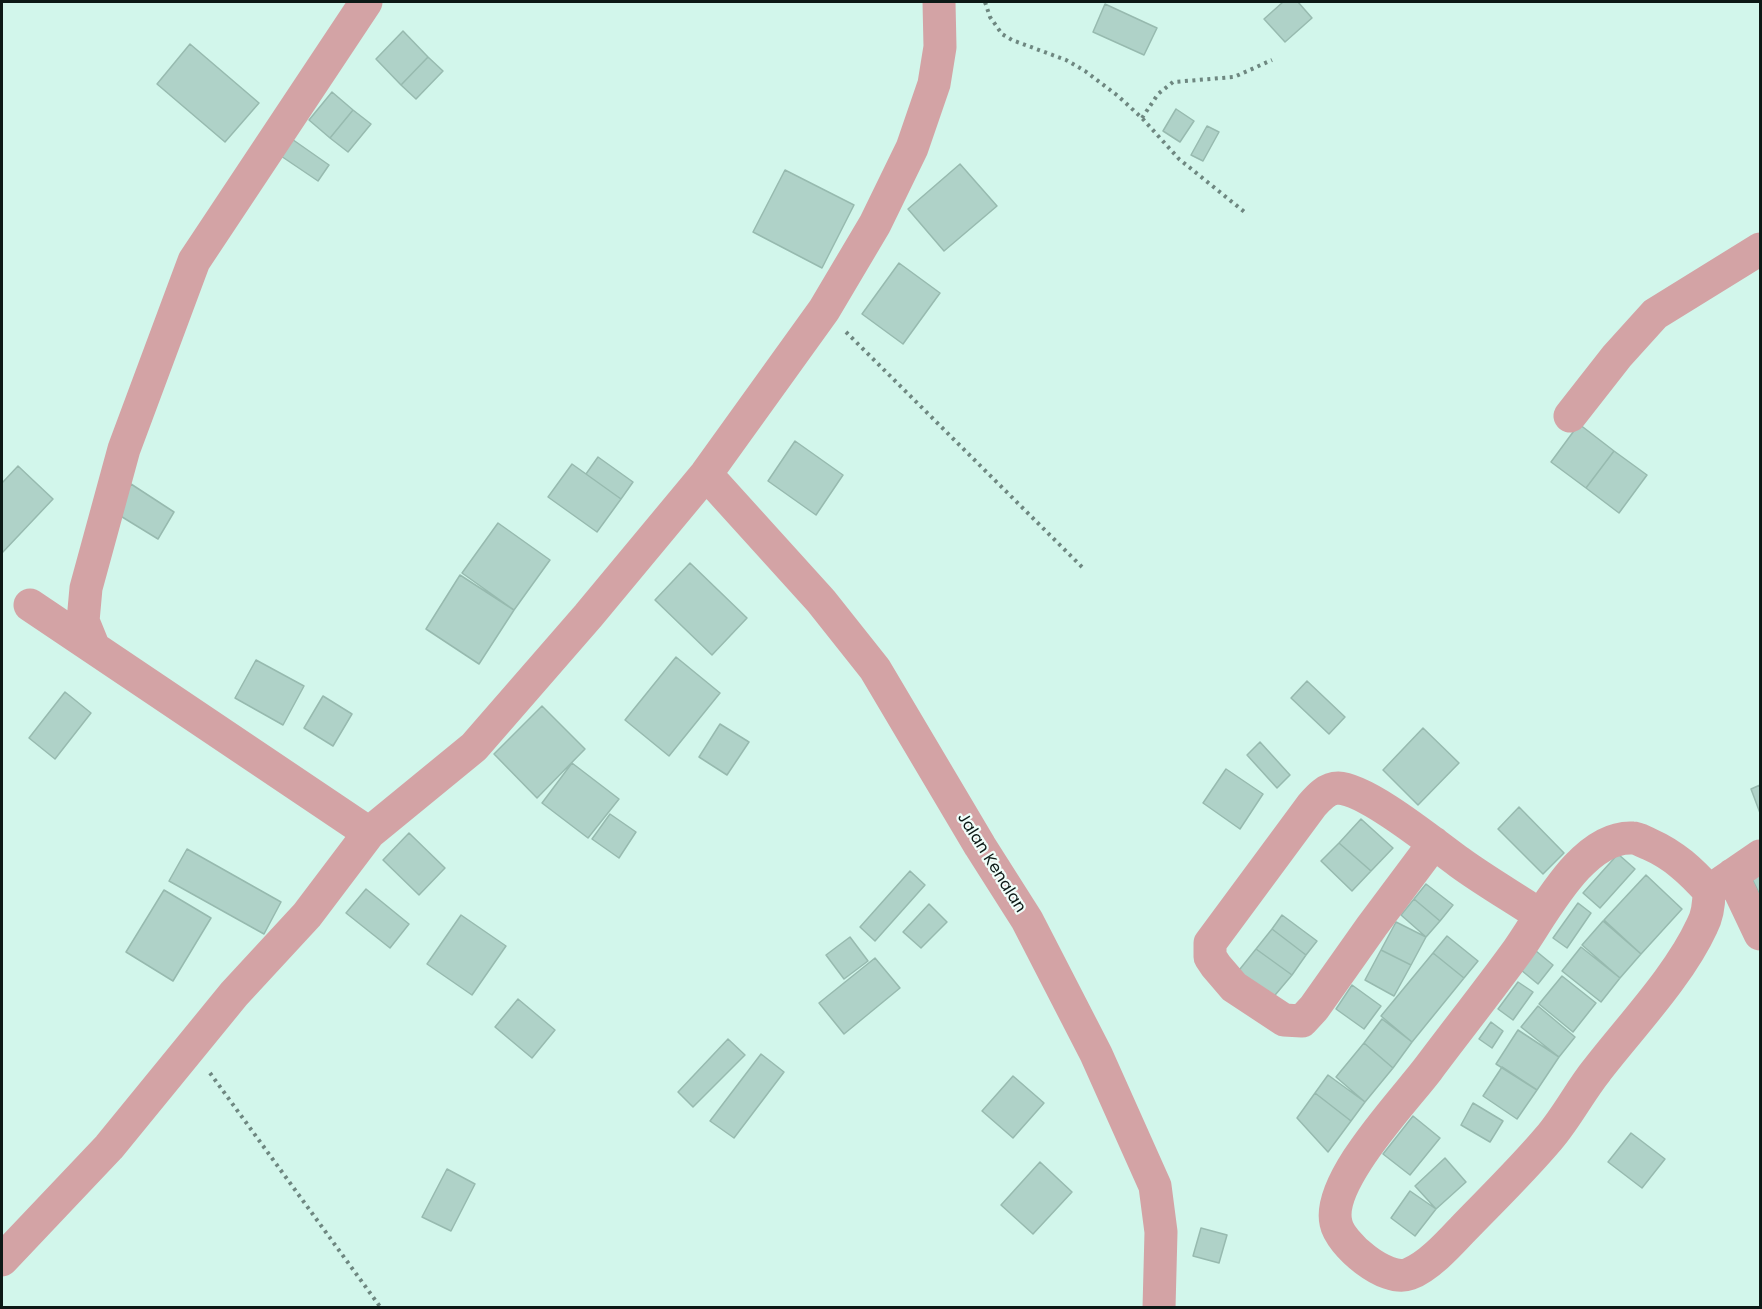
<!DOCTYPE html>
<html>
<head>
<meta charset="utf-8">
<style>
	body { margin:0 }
	#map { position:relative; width:1762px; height:1309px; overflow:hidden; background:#d2f6eb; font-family:Poppins,sans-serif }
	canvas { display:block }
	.frame { position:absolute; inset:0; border:3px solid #0c1916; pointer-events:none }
</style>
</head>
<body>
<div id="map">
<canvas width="1762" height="1309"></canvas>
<div class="frame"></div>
</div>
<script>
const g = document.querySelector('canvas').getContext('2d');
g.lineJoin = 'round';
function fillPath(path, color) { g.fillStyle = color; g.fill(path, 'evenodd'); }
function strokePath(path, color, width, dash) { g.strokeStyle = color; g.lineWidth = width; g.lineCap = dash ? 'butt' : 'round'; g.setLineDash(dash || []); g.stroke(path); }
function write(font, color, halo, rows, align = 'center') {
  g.font = font + ' Poppins,sans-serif'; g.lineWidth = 4.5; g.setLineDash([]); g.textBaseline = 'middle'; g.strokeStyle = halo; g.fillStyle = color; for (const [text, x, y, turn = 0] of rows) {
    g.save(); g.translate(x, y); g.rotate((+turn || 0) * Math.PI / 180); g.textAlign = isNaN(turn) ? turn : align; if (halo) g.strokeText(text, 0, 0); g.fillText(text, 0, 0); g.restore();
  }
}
const building = new Path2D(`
	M1283,2H1298L1312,18L1285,42L1264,19Z
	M1105,4L1157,28L1144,55L1093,32Z
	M403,31L428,57L401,85L376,59Z
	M190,44L259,103L225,142L157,84Z
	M428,57L443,71L416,99L401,85Z
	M332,92L353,110L330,138L309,120Z
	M1176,109L1194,121L1180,142L1163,131Z
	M353,110L371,124L348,152L330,138Z
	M1207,126L1219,132L1203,161L1191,155Z
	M289,137L329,165L318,181L278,154Z
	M960,164L997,206L944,251L908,209Z
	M785,170L854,205L822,268L753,232Z
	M899,263L940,293L903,344L862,314Z
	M1579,424L1614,451L1586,488L1551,462Z
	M795,441L843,475L816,515L768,481Z
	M1614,451L1647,475L1619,513L1586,488Z
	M598,457L633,482L621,499L586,474Z
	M572,464L621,499L597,532L548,497Z
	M18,466L53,499L2,553V483Z
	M131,484L174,512L158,539L114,512Z
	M498,523L550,560L514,610L462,573Z
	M690,563L747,618L712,655L655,600Z
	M460,575L514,610L479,664L426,629Z
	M676,657L720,693L669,756L625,720Z
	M256,660L304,686L283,725L235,698Z
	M1307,681L1345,717L1329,734L1291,698Z
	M65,692L91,713L55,759L29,738Z
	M323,696L352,714L333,746L304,728Z
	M542,706L585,749L537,798L494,754Z
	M720,724L749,742L727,775L699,757Z
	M1423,728L1459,763L1418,805L1383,770Z
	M1260,742L1290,775L1277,788L1247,755Z
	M572,763L619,799L588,838L542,803Z
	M1226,769L1263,794L1240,829L1203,803Z
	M1760,785V813L1751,789Z
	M1519,807L1564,853L1543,874L1498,829Z
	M610,814L636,832L619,858L592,839Z
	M1361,819L1393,848L1371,871L1339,843Z
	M409,833L445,868L419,895L383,860Z
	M1339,843L1371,871L1352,891L1321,861Z
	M187,849L281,902L264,934L169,881Z
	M1618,854L1635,869L1600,908L1583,893Z
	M1760,861V895L1747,868Z
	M910,871L925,885L875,941L860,927Z
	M1646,875L1682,909L1641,954L1604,920Z
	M1426,884L1453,905L1440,921L1414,899Z
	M366,889L409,924L390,948L346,913Z
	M164,890L211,918L173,981L126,952Z
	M1414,899L1440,921L1426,937L1401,915Z
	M1578,903L1591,913L1567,948L1553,938Z
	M929,904L947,922L921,948L903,932Z
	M461,915L506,946L472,995L427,964Z
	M1282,915L1317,941L1306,955L1272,929Z
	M1603,921L1641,954L1620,978L1582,945Z
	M1396,922L1426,937L1411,965L1381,950Z
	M1272,929L1306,955L1292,975L1256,949Z
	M1447,936L1478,961L1464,978L1433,953Z
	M850,937L868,961L844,979L826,955Z
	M1581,947L1620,978L1601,1002L1562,971Z
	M1256,949L1292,975L1265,1007L1232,979Z
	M1381,950L1411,965L1394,996L1365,980Z
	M1536,951L1553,965L1538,984L1521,970Z
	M1433,953L1464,978L1412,1042L1381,1016Z
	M875,958L900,988L844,1034L819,1003Z
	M1562,976L1596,1003L1573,1032L1539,1004Z
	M1518,982L1533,992L1513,1020L1498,1009Z
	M1352,985L1381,1006L1364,1029L1336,1009Z
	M518,999L555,1030L532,1058L495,1027Z
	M1538,1006L1575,1037L1559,1057L1521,1027Z
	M1382,1019L1412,1042L1393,1068L1364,1043Z
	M1491,1022L1503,1031L1492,1048L1479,1039Z
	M1518,1030L1559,1057L1537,1090L1496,1064Z
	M728,1039L745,1055L693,1107L678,1092Z
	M1364,1043L1393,1068L1365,1102L1336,1077Z
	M761,1054L784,1072L734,1138L710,1121Z
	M1502,1067L1537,1090L1517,1119L1483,1096Z
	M1328,1075L1365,1102L1351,1121L1315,1093Z
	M1013,1076L1044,1103L1013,1138L982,1111Z
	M1315,1093L1351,1121L1328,1152L1297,1118Z
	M1473,1103L1503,1121L1490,1142L1461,1125Z
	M1413,1116L1440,1138L1410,1175L1383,1154Z
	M1631,1133L1665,1159L1642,1188L1608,1162Z
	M1445,1158L1466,1182L1436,1209L1415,1186Z
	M1040,1162L1072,1192L1033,1234L1001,1205Z
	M447,1169L475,1184L451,1231L422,1217Z
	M1410,1191L1436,1209L1415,1236L1391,1218Z
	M1201,1228L1227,1235L1219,1263L1193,1256Z`);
fillPath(building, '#afd2c8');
strokePath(building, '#97baaf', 1.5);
strokePath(new Path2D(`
	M985,2L990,17L1002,34L1012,40L1066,60L1085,71L1118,96L1142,118L1179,159L1247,214
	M1142,118L1158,94L1173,82L1234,77L1272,60
	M846,332L1084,569
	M210,1073L381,1308`), '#6e8780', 4, [3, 4.5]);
strokePath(new Path2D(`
	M1570,416L1617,356L1655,314L1760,249
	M706,474L821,601L875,669L980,846L1027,920L1096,1054L1155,1186L1161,1232L1159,1308
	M30,605L369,833
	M94,648L83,621L86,588L124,449L194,261L366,2
	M1434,843L1372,926L1314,1008L1302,1021L1284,1020L1234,987L1216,966L1210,957V943L1312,805C1319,797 1327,788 1338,788C1367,789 1434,844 1459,862C1485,881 1513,897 1540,915
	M1732,875L1760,934
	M1709,891C1691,871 1674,855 1649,844C1644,842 1638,838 1633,838C1582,835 1543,915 1518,950C1489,990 1458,1029 1428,1069C1403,1102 1326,1182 1336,1223C1340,1244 1386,1283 1409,1274C1428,1267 1449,1244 1463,1229C1492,1199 1522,1170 1549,1138C1567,1117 1580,1091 1597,1070C1631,1026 1679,976 1702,926C1708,915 1709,904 1709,891L1760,856
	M2,1260L109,1147L234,994L307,915L369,833L474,747L588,616L706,474L824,310L875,224L912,148L934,84L940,47L939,2`), '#d3a3a5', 33);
write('16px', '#0c1916', '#f0fefa', [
	["Jalan Kenalan",991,863,58]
]);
</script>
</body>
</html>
